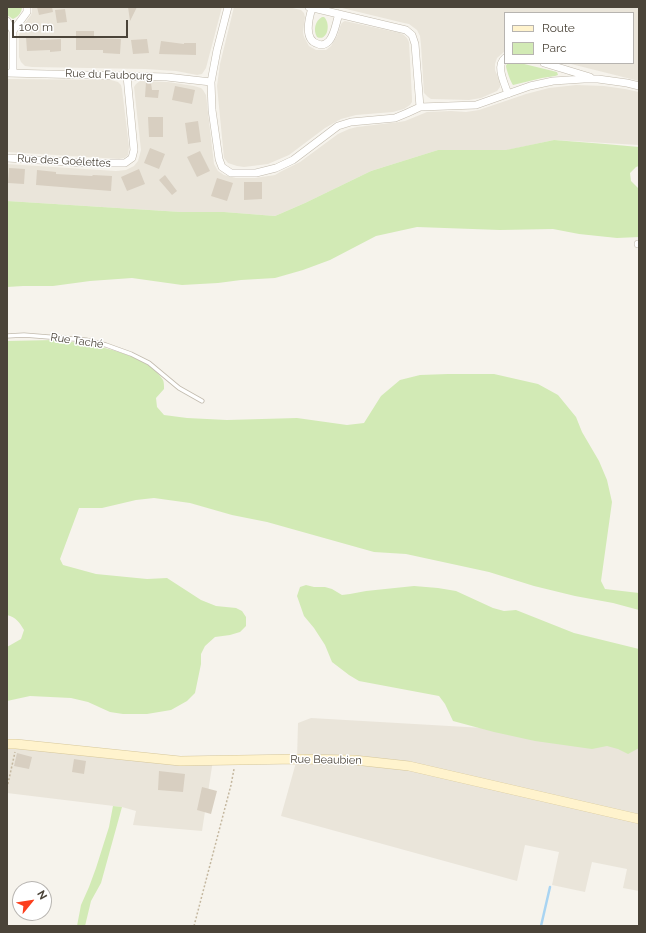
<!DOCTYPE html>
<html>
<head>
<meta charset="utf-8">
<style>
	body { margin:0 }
	#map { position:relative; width:646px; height:933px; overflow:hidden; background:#f6f3ec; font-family:Raleway,sans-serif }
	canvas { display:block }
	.frame { position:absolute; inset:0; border:8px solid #4b4439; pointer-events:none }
	.legend { position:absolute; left:504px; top:12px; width:130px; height:52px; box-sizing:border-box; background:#fff; border:1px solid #b7b4b0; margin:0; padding:5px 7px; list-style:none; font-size:12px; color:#4b4439 }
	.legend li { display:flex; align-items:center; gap:8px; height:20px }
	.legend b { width:20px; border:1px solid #b7b4b0 }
	.north { position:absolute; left:12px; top:881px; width:40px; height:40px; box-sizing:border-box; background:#fff; border:1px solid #b7b4b0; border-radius:50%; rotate:60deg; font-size:11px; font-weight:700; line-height:16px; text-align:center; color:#4b4439 }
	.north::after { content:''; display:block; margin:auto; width:14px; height:18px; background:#fc3f1d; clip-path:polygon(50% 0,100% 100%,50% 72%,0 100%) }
	.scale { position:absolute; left:12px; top:20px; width:116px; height:18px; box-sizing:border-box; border:2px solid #4b4439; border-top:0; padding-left:5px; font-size:12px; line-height:14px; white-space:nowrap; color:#4b4439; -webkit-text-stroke:3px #fff; paint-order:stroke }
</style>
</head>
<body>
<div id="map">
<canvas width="646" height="933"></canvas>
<div class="frame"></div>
<ul class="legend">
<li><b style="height:5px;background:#fff3cd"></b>Route</li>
<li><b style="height:11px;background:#d2eab5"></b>Parc</li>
</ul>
<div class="north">N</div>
<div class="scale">100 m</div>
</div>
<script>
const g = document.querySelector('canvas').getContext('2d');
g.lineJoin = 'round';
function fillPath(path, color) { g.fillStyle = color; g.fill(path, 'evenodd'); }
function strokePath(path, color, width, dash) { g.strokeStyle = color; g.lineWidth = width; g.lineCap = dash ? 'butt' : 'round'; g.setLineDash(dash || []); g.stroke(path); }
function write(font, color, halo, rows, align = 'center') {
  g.font = font + ' Raleway,sans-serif'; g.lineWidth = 3; g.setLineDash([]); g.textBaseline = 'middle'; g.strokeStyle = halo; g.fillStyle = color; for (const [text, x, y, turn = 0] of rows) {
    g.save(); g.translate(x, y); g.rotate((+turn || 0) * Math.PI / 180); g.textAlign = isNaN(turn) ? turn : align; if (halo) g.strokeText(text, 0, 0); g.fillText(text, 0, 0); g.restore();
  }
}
fillPath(new Path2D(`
	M32,7H222L206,68L202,74L197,75L176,71L145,69L32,67L25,66L21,62L19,57V35L20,32L25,23L31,15L32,12Z
	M234,7H288L301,10L304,13L305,17L303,32L304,37L309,46L316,50H326L331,46L337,36L341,24L343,22L345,21L400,33L404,35L407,38L409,42L412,98V102L410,105L404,109L393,112L356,115L341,119L325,128L289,155L268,164L244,167L237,166L228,163L224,158L217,86L220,64Z
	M338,7H639V81L567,63H633V13H505V51L497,58L495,64V70L500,82V87L497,91L481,98L469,100L431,99L428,97L424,93L421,45L420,36L417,30L409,24L404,23Z
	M7,79L111,80L118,82L121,85L122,89L129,147L128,155L124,158L119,159L7,152Z
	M140,81L168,82L194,86L201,88L203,90L206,95L214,164L218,171L224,175L236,178H255L275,175L280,172L300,162L338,134L349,129L357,127L399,122L405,121L427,112L451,111L466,112L479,110L526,94L549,88L576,85L604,86L625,89L639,92V145L554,140L503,151L438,150L371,171L305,203L275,216L224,212H181L7,201V164L116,171L126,170L134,166L138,161L141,150L134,87L136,84Z
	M311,718L639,737V891L623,888L627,869L592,862L585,892L552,885L559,852L525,845L517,881L281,816L297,759L298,723Z
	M7,744L213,760L202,831L133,825L136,811L122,807L7,793Z`), '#eae5da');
fillPath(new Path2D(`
	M7,7H22C22,12 18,17 13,19L7,15Z
	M322,17H324C331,23 328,42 317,37C313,30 315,21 322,17Z
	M508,63H520L557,72L558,75L555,76L542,78L513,85C511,83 506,69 506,66C506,65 507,64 508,63Z
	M554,140L605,144L639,147V166L636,167L630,173L631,181L639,189V237L617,238L579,234L553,229L500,230L417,227L376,236L330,260L303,270L275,278L241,280L218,283L182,285L132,278L90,281L53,286H23L7,287V201L181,212H224L275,216L305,203L371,171L438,150H506Z
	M54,340C84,343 146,351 163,380C164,382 164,386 164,389L156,398L157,407L164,415L187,418L227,420L297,418L347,425L364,423L381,396L400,380L420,375L448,374H494L538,384L558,395L576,417L582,432L599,461L607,480L612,502L601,581L605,589L639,593V610L613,603L575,596L534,586L489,572L406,554L374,552L267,522L232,515L190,503L154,498L136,500L102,508H79L60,559L63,565L96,574L147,579L167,578L201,600L216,606L236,608L242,611L246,617V626L240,632L230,635L215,637L205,646L201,654V664L195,693L187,701L171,710L147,714H123L110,712L88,702L71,698L30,696L7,701V647L21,639L24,630C20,623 16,617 7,615V341Z
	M306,585L314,587H325L332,589L342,595L350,594L366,591L414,586L438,588L456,591L493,608L504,611L516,610L574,633L639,649V748L628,754L618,749L607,746L592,749L535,741L494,732L453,721L445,704L439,696L359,681L349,675L332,662L325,645L314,628L304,616L297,596L300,587Z
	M113,806L122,807L101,883L91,901L85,926H77L81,905L89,887L96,868L109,827Z`), '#d2eab5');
strokePath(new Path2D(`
	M541,926L550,887`), '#a9d4f2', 2.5);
fillPath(new Path2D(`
	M37,7H52L53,12L39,15Z
	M128,7H137L130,21Z
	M65,9L67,22L57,23L55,10Z
	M76,31H94V38L121,39L120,54L103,53V50H76Z
	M40,36V40L61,39V51L50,52V50L27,51L26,37Z
	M147,39L149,53L133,54L131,40Z
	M161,41L184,44V43H196V55L159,54Z
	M146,82L151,83L152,90H159L158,98L145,97Z
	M175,86L195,90L192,104L172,100Z
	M148,117H163V137H149Z
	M198,121L201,142L188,144L185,123Z
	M150,148L165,154L159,169L144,163Z
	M200,151L210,171L197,177L187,157Z
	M9,168L25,169L24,184L8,183Z
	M139,169L145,184L127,191L121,177Z
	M37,170L56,172V174L92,176L93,175L112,176L111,191L36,185Z
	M165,175L177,191L172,195L159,180Z
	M217,178L233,183L227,201L211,196Z
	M244,182H262V199L244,200Z
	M17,753L32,757L29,769L14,766Z
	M74,759L86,761L84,774L72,772Z
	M159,771L185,774L183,792L158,790Z
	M202,787L217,791L211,814L197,810Z`), '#d8cfc1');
const service = new Path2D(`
	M7,336L24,335L86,340L106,345L131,354L149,363L179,388L202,401`);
const minor = new Path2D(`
	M228,7L217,50L211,82L212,110L219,159L222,167L231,173H256L276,168L293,160L338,126L351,122L395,118L407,113L420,107L476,105L530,86L553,81L584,79H598L627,83L639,86
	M309,7L406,30L412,35L415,44L420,107
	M312,8C309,18 303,40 318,44C322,46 326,44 329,41C335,34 336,22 339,14
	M7,21L13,31
	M505,58C495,66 505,84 508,94
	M544,63L590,77
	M7,73L167,77L211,82
	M13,73V31L27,12V7
	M7,158L85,163H125L132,158L134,150L127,76
	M638,244H639`);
const secondary = new Path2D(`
	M7,744H16L180,761L297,759L354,760L409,766L639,819`);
strokePath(service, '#c2bbae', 5);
strokePath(minor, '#c2bbae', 8);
strokePath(secondary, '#d6c79b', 10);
strokePath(new Path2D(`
	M7,788L15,752
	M194,926L231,785L234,769`), '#c4b79f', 1.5, [2, 2]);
strokePath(service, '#fff', 3.5);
strokePath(minor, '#fff', 7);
strokePath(secondary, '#fff3cd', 9);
write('11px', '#4b4439', '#fff', [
	["Rue du Faubourg",109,75,2],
	["Rue des Goélettes",64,161,3],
	["Rue Taché",77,341,8],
	["Rue Beaubien",326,760,1]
]);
</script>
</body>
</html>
